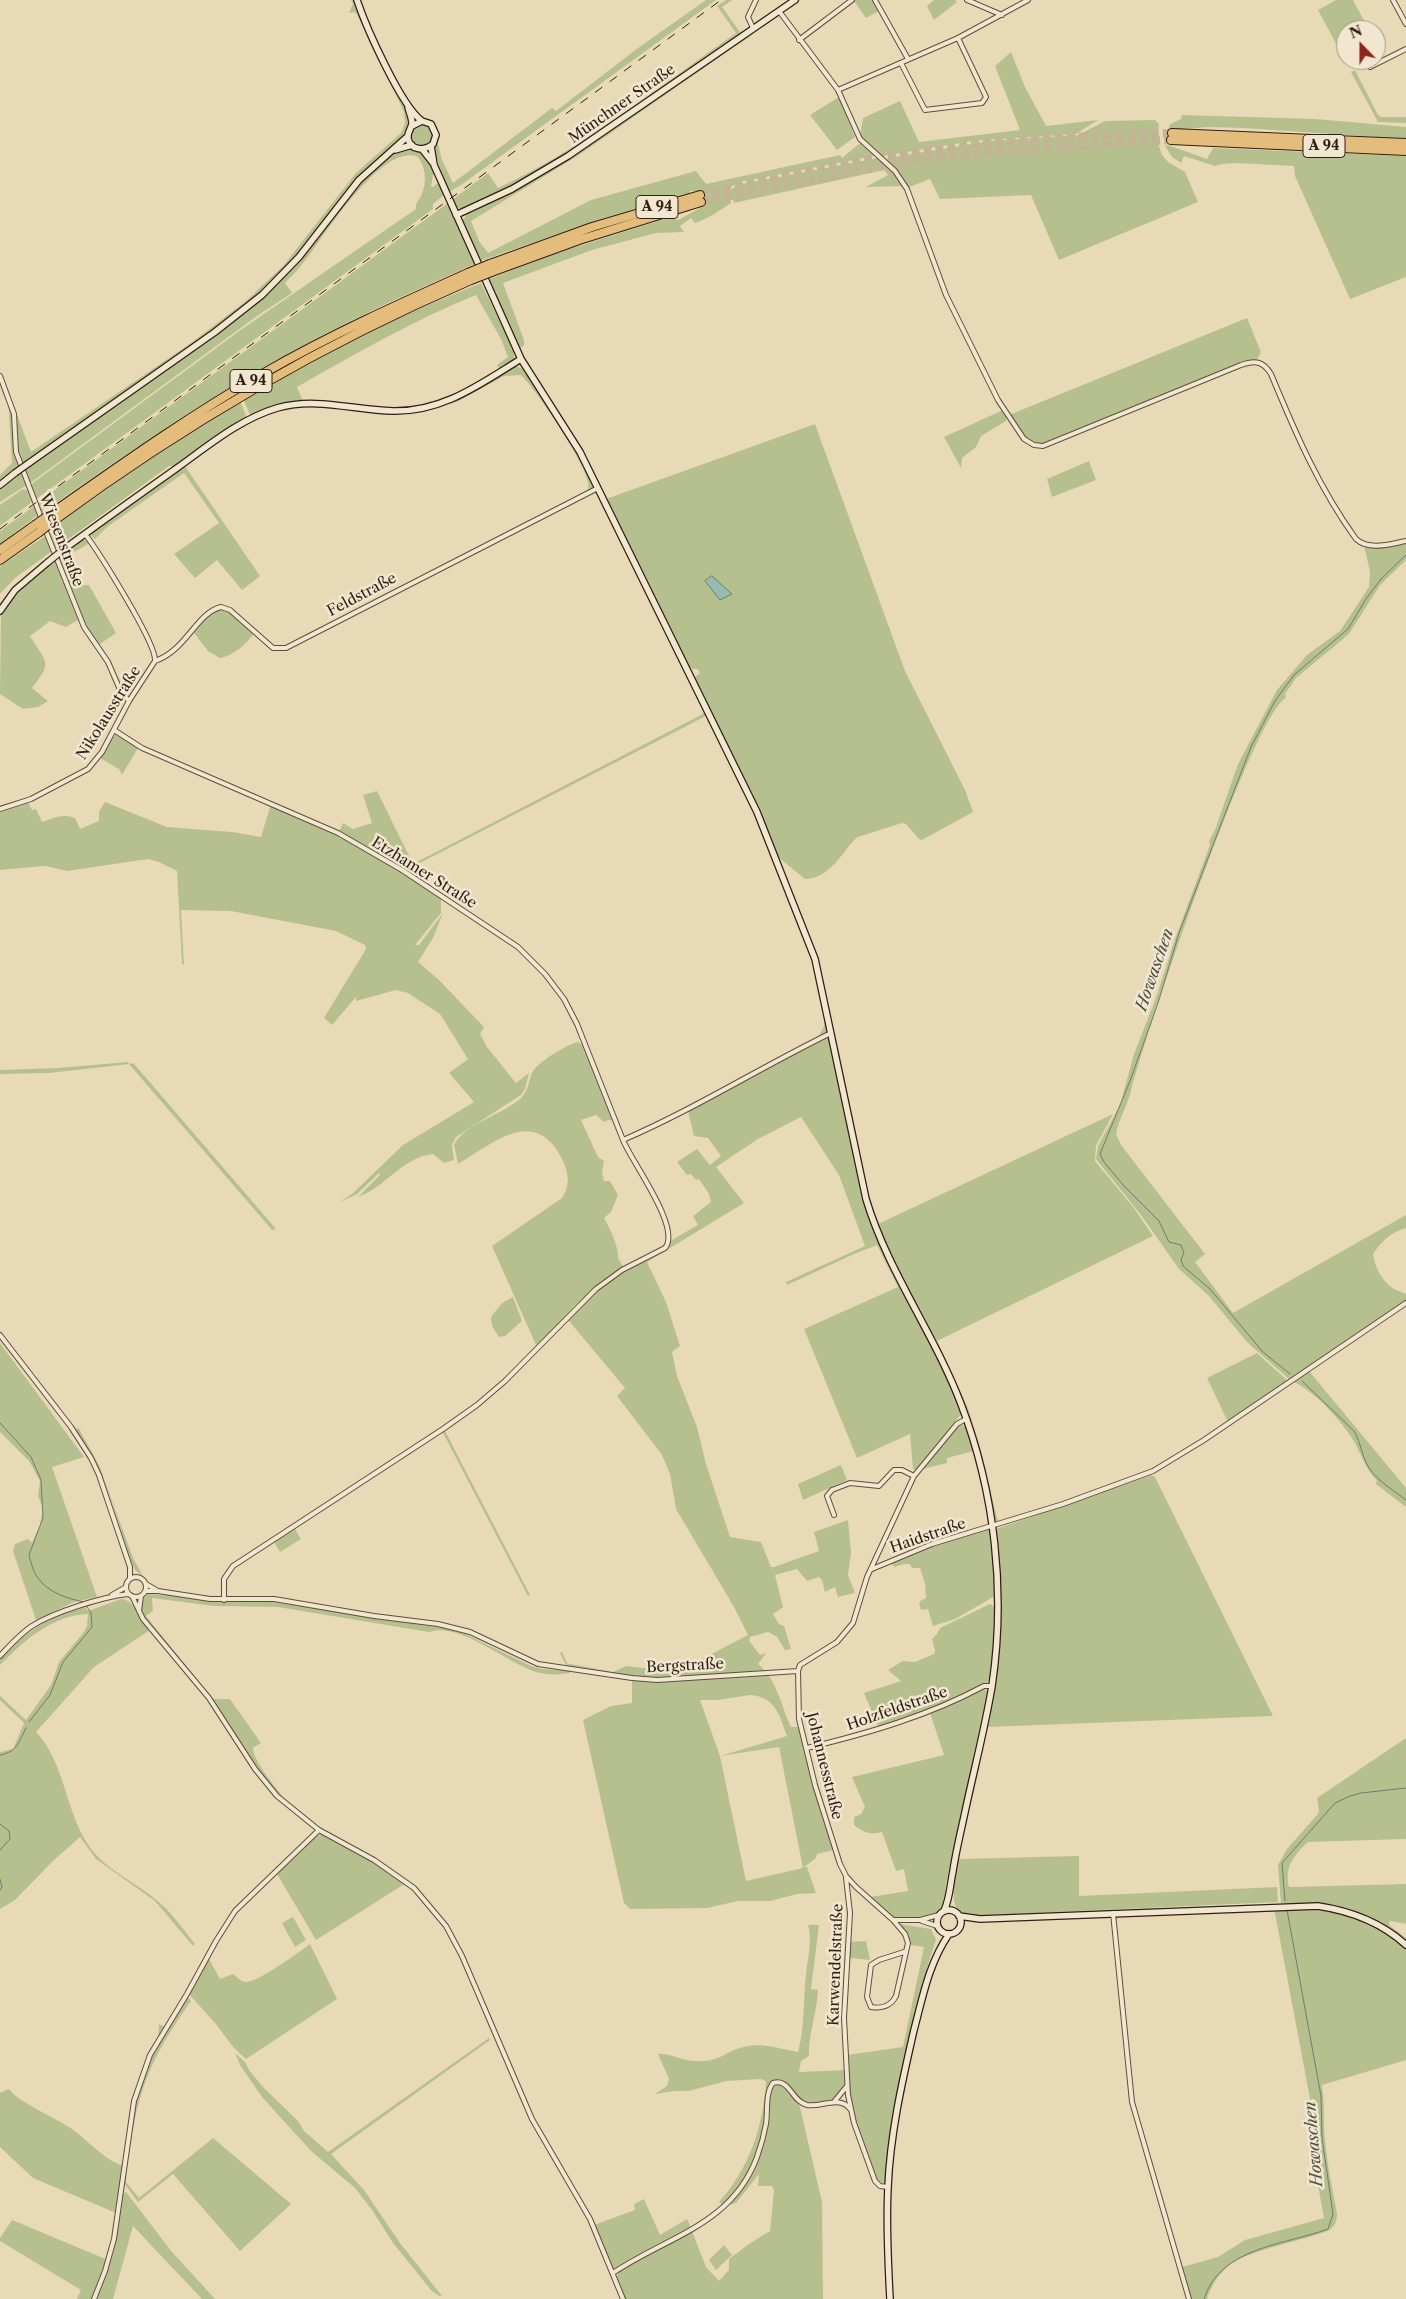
<!DOCTYPE html>
<html>
<head>
<meta charset="utf-8">
<style>
	body { margin:0 }
	#map { position:relative; width:1406px; height:2299px; overflow:hidden; background:#e9dab7; font-family:"Libre Caslon Text",serif }
	canvas { display:block }
	.north { position:absolute; left:1336px; top:20px; width:50px; height:50px; box-sizing:border-box; background:#f1e7d0; border:1px solid #a39784; border-radius:50%; rotate:338deg; font-size:14px; font-weight:700; line-height:20px; text-align:center; color:#2f1e13 }
	.north::after { content:''; display:block; margin:auto; width:18px; height:22px; background:#8f2418; clip-path:polygon(50% 0,100% 100%,50% 72%,0 100%) }
</style>
</head>
<body>
<div id="map">
<canvas width="1406" height="2299"></canvas>
<div class="north">N</div>
</div>
<script>
const g = document.querySelector('canvas').getContext('2d');
g.lineJoin = 'round';
function fillPath(path, color) { g.fillStyle = color; g.fill(path, 'evenodd'); }
function strokePath(path, color, width, dash) { g.strokeStyle = color; g.lineWidth = width; g.lineCap = dash ? 'butt' : 'round'; g.setLineDash(dash || []); g.stroke(path); }
function write(font, color, halo, rows, align = 'center') {
  g.font = font + ' "Libre Caslon Text",serif'; g.lineWidth = 5; g.setLineDash([]); g.textBaseline = 'middle'; g.strokeStyle = halo; g.fillStyle = color; for (const [text, x, y, turn = 0] of rows) {
    g.save(); g.translate(x, y); g.rotate((+turn || 0) * Math.PI / 180); g.textAlign = isNaN(turn) ? turn : align; if (halo) g.strokeText(text, 0, 0); g.fillText(text, 0, 0); g.restore();
  }
}
fillPath(new Path2D(`
	M351,0H354L407,113L409,125L405,135L422,152L434,171L431,186L433,187L439,182L444,195L433,204V209L35,500L30,487L34,482L242,329L416,209V204C427,190 428,171 418,157C384,141 325,234 308,257C301,266 293,275 285,283L292,293L257,316L33,481L0,502V475L12,463L8,398L10,396L31,452L191,343L246,301L283,266L356,173L401,133L405,123L404,112L358,16L355,12L349,13L353,4Z
	M706,0H716L461,185L449,192L434,152L437,140L442,160L453,183L552,108L556,111L638,48Z
	M726,0H732L722,7L740,32L743,31L750,36L579,155L471,221L479,241L488,253L591,200L696,171L706,184L840,155L842,158L860,143L874,156L739,182L729,188L731,203C719,211 709,218 695,223L691,218L680,226L684,232L656,233L592,250L503,283L524,340V345L519,350L489,279L553,254L671,217L678,220L702,207V198L698,191H690V193L604,218L480,261L464,226L463,220L467,214L464,209L458,208L452,200L488,173L498,188C584,148 658,87 736,33L717,6Z
	M856,0H873L879,11L866,18L854,1Z
	M934,0H955L957,2L934,20L927,6Z
	M1336,0H1353L1369,30H1346V48L1340,51L1318,10Z
	M1011,52L1025,87L1046,126L1098,120L1076,134L972,141L883,156L860,136L863,118L900,101L919,142L1020,130L995,66Z
	M1355,70L1378,115L1381,117H1406V123L1378,122L1351,72Z
	M839,97L855,137L837,150L810,115Z
	M1182,115L1316,119L1406,127V139L1243,128L1209,127L1168,130L1170,124L1181,119Z
	M1155,120L1159,124L1157,140L1162,155L1168,162L1185,172L1198,202L1059,260L1031,195L940,199L930,179L909,187L900,173L887,160L888,158L990,141L1078,135L1105,121Z
	M412 135a10 10 0 1 1 20 0a10 10 0 1 1-20 0Z
	M1168,145L1207,159L1213,148L1406,156V277L1350,299L1295,176L1294,166L1236,163L1222,164L1215,166L1184,156L1181,163L1172,157L1165,146Z
	M878,158L892,171L904,186L866,187L888,175L884,170L734,203L731,191L734,187L742,184Z
	M448,203L475,264C396,298 317,335 244,379C174,420 108,467 41,513L37,503Z
	M481,283L514,351V358L500,370L497,365L508,357L501,339L476,295C414,320 355,354 297,387L303,401L250,415L243,398L382,324Z
	M1247,318L1261,352L1257,360L1246,362L1042,445L1027,440L1009,415Z
	M513,366L522,368L568,436L593,483L592,488L588,490C596,476 535,388 521,375L504,376L457,402L419,413L418,411C454,404 483,385 513,366Z
	M240,401L247,418L172,469V466H169L15,578L0,594V566L56,529L55,526L136,467Z
	M1003,410L1007,418L1006,421L981,436L976,447L962,458L961,468L944,437Z
	M815,424L905,671L965,790L973,812L922,840L919,839L906,824L902,823L861,836L856,838C842,853 829,879 805,879L778,857L743,777L695,680V677L700,673L698,669H692L687,664L606,499Z
	M1089,461L1096,480L1052,497L1047,479Z
	M185,466L260,576L242,590L217,560L195,578L174,554L219,523L184,473L107,527L95,539L89,534Z
	M23,489L28,490L32,502L0,526V505Z
	M597,491L706,716L408,869L407,867L403,869L339,832L343,823L353,829L372,823L363,795L377,791L413,864L703,714L704,711L608,516L597,494L592,492Z
	M34,506L38,515L0,544V531Z
	M83,539L90,543L67,556L75,585H89L116,633L97,646L64,581L78,620L66,627L50,621L30,636C47,664 53,661 32,688L48,701L38,707L23,709L0,694L1,613L18,590Z
	M1406,542V560L1380,585L1349,634L1296,678L1285,694L1286,698C1252,716 1145,1037 1131,1091C1127,1106 1119,1119 1116,1134L1121,1145L1205,1254L1195,1262L1233,1313L1406,1215V1228C1391,1232 1382,1241 1373,1254C1375,1267 1382,1282 1394,1289C1398,1291 1402,1292 1406,1294V1301L1290,1380L1247,1342L1208,1295L1179,1269L1141,1215L1096,1159L1098,1146L1120,1105L1134,1054L1156,998L1175,939L1210,845L1209,841L1215,830L1238,764L1277,690L1307,655L1340,631L1369,587L1370,572L1364,545Z
	M222,608L230,612L254,633C248,643 233,656 220,658L208,651L194,633L206,617Z
	M116,734L138,748L122,775L119,769L100,758L111,739Z
	M28,802L32,810L36,809L42,822C54,818 62,813 75,818L80,829L99,821V812L105,802L167,827L232,832L261,837L271,804C330,831 388,860 441,897V913L415,945H419L443,913L433,938L418,962L438,979L484,1027L480,1034L487,1047L516,1083L529,1073L525,1089L521,1095L456,1137L452,1145L454,1160L444,1163L433,1154C403,1157 384,1188 358,1197L380,1175L379,1173L357,1194L338,1203L352,1194L403,1145L474,1102L449,1073L468,1059L440,1014L408,993L396,990L356,1001V997L332,1025L324,1018L366,949L365,945L336,931L231,911L181,910L184,965L182,964L177,871L159,862L148,859L67,871L45,866L0,870V811Z
	M825,1014L835,1033L869,1195L878,1224L1113,1114L1096,1146L1095,1161L1134,1208L1153,1236L937,1341L968,1408L980,1447L998,1522L994,1519C981,1458 964,1398 935,1342L959,1404L961,1414L958,1418L916,1470L913,1469L910,1434L857,1458L804,1329L898,1287L877,1245L854,1254L787,1285L786,1282L865,1246L839,1175L801,1117L758,1139L716,1167L744,1203L647,1262L666,1302L680,1346L672,1352L677,1376L697,1427L706,1464L730,1537L761,1542L771,1567H774L819,1551L814,1532L848,1520L851,1552L848,1575L855,1593L838,1597L835,1587L825,1592L822,1580L819,1577L807,1581L797,1569L775,1575L783,1607L773,1614L779,1624L784,1626L791,1649L785,1650L777,1637L768,1632L750,1637L749,1641L760,1655L766,1653L758,1664C777,1679 781,1706 791,1727H800L814,1791L833,1850L817,1854L816,1858L804,1867H807L816,1893L797,1894L770,1901H738L707,1908L630,1909L624,1903L583,1720L611,1706L632,1703V1681L627,1676L566,1665L560,1653L562,1652L567,1663L570,1664L613,1672L626,1666L651,1669L677,1667L700,1660L748,1635L734,1607L676,1509L670,1474L662,1455L617,1396L625,1388L569,1321L570,1316L604,1284L624,1271L667,1247L672,1240L698,1225L693,1216L711,1202L709,1194L699,1179L696,1180L691,1174L687,1175L677,1162L697,1149L710,1165L721,1156L708,1138L694,1136L688,1111L818,1038L824,1026ZM750,1695C776,1697 779,1715 787,1736L720,1756L700,1700H718ZM779,1747L803,1868L746,1881L720,1756Z
	M578,1042L585,1047L615,1121L608,1120L604,1122L596,1115L581,1120L598,1157L604,1161L602,1173L604,1181H610L618,1195L611,1212L604,1218C609,1226 620,1250 618,1258L624,1268L575,1305L542,1342L536,1345L492,1246L562,1198C570,1186 569,1174 563,1161C536,1105 496,1141 458,1164L454,1145C463,1125 503,1114 520,1099C529,1091 528,1080 533,1071C538,1062 568,1044 578,1042Z
	M128,1062L129,1064L133,1063L148,1080L276,1229L272,1230L129,1064L49,1073L0,1074V1070L58,1068Z
	M513,1297L522,1321L505,1336L499,1337L492,1326L491,1317L502,1303Z
	M0,1343L84,1457L52,1467L97,1597L74,1602L36,1620L13,1551L15,1544L28,1539L32,1543L40,1525L43,1508L38,1496L40,1481L29,1461L0,1432Z
	M1257,1353L1288,1381L1228,1422L1207,1378Z
	M1309,1371L1406,1488V1507L1376,1484L1377,1481C1365,1468 1361,1453 1352,1438C1338,1417 1316,1393 1294,1382Z
	M959,1424L966,1426L974,1451L947,1458V1463L919,1470Z
	M78,1427L99,1465L133,1558L143,1576L135,1570L131,1561C116,1517 105,1468 76,1431Z
	M444,1429L530,1595L528,1596L442,1431Z
	M841,1465L847,1480L803,1500L798,1484Z
	M1152,1475L1155,1477L1273,1716L987,1727C998,1660 1003,1596 996,1529Z
	M295,1529L301,1539L280,1552L274,1542Z
	M983,1530H989L991,1532L995,1596L955,1619L933,1626L928,1609L921,1610L919,1602L926,1598L925,1584L920,1568H912L910,1564H904L894,1567L891,1562L924,1548Z
	M148,1594L179,1596L209,1601L273,1602L444,1628L465,1634L531,1666L542,1669L570,1671V1673C558,1675 548,1675 536,1672C507,1663 459,1621 429,1632L278,1607L214,1606L152,1598L153,1611L146,1616L213,1699H230L261,1743L253,1748C254,1763 278,1790 288,1803C252,1770 231,1724 202,1686C184,1662 160,1642 145,1618C140,1610 139,1600 148,1594Z
	M121,1599C134,1599 142,1620 150,1630L94,1667L36,1732C65,1762 65,1811 89,1846C104,1868 133,1881 154,1898C170,1910 182,1928 195,1944L193,1946L155,1901L96,1859L80,1837L53,1861L15,1900L0,1909V1752L13,1749L24,1723L0,1700V1696L26,1720L51,1685L59,1662L84,1632L87,1626L88,1614C52,1615 24,1641 0,1665V1659C29,1628 45,1620 85,1607L88,1611Z
	M990,1604L996,1607C995,1621 994,1674 987,1683L945,1705L879,1728L864,1693L901,1681L888,1670L903,1661L915,1662L934,1654L935,1651L932,1639L937,1634L940,1628Z
	M982,1688L988,1691V1694L946,1883C945,1890 947,1901 944,1907C939,1916 899,1922 891,1916C884,1911 877,1903 870,1897L908,1891L904,1869L896,1871L882,1832C870,1835 864,1833 854,1825V1817L861,1814L865,1807L852,1777L944,1755L930,1713Z
	M1406,1738V1839L1308,1842C1294,1855 1284,1867 1289,1887L1406,1884V1924L1390,1921L1389,1925L1406,1938V1943C1393,1934 1380,1924 1366,1917C1340,1902 1309,1903 1281,1903L1278,1865L1287,1849L1317,1815L1319,1811L1317,1798Z
	M323,1834L377,1864L406,1883L316,1940L277,1874L316,1836Z
	M1079,1856V1896L1277,1887L1278,1902L968,1916C945,1912 956,1874 958,1859Z
	M1274,1908C1322,1908 1370,1913 1406,1948V2060L1322,2085C1325,2104 1323,2121 1325,2140C1327,2165 1333,2190 1337,2214C1337,2227 1330,2231 1319,2234C1298,2241 1251,2251 1234,2262C1221,2270 1211,2285 1207,2299H1191L1182,2267L1218,2257L1245,2240L1324,2218L1310,2141L1311,2104Z
	M293,1917L306,1940L295,1947L282,1923Z
	M899,1924L931,1929L936,1940C909,2017 899,2101 886,2181L882,2183L876,2180L854,2117L849,2087L847,2055L903,2047L924,1947L911,1945L908,1936Z
	M808,1925H819L811,1989L818,1990C817,2013 808,2035 809,2056L801,2061L799,2072L845,2070V2084L836,2099C814,2109 801,2105 789,2085L786,2086L799,2103L822,2202L823,2299H625L617,2276L619,2272L692,2231L706,2267L719,2281L729,2270V2259L749,2244L770,2231L774,2191L772,2186H758L759,2174L736,2203L724,2206L719,2202C750,2167 763,2127 766,2081L761,2079L726,2081L689,2091H674L655,2094L667,2086L669,2079L658,2054C666,2052 684,2061 695,2061C721,2062 724,2052 743,2047C761,2042 781,2049 798,2052C805,2027 803,2001 806,1975C807,1959 813,1941 808,1925Z
	M866,1941L870,1960L850,1958V1942Z
	M310,1944L337,1999L246,2059L234,2048L215,2023L188,1993L208,1957L220,1979L233,1974C237,1977 241,1982 246,1982C260,1981 298,1953 310,1944Z
	M188,1997L191,2001C157,2049 140,2082 131,2140C129,2154 126,2168 126,2182L139,2198L213,2138L291,2204L240,2251L173,2174L138,2202L123,2182L136,2099L144,2072L158,2043L159,2024L167,2028Z
	M489,2038L490,2040L331,2154L364,2190L400,2243L442,2296H439L431,2290L393,2243L372,2210L355,2188L311,2151L262,2097L240,2065L235,2053L245,2062L249,2070L263,2087L298,2121L304,2131L328,2152Z
	M9,2089C16,2101 58,2119 72,2129C84,2137 110,2165 123,2165L116,2213L33,2178L0,2147V2093Z
	M126,2192L172,2252L215,2299H202L133,2226L113,2299H95L106,2271L122,2194Z
	M644,2199L660,2235L687,2219L691,2228L619,2268H613L594,2225L635,2210L634,2204Z
	M12,2220L108,2260L92,2299H77L81,2290L0,2241V2238Z
	M724,2245L732,2255L716,2270L709,2260Z`), '#b6c08e');
const water = new Path2D(`
	M712,576L732,594L720,600L705,581Z`);
fillPath(water, '#97bbaf');
strokePath(water, '#6d7c71', 1);
strokePath(new Path2D(`
	M1290,1374L1263,1352L1210,1289L1183,1266L1181,1259L1184,1253L1181,1245L1169,1242L1159,1221L1124,1186L1104,1162L1100,1154L1130,1081L1158,1003L1179,933L1251,747L1275,701L1285,687L1295,674L1348,629L1366,599L1381,579L1406,555
	M1302,1381L1354,1431C1361,1443 1362,1457 1369,1468C1378,1481 1393,1490 1406,1500
	M0,1423L31,1457L41,1480L43,1518L29,1555C31,1562 33,1572 38,1578C47,1592 68,1599 84,1602L91,1613L92,1627L63,1662L50,1695L29,1722
	M0,1755C17,1752 19,1742 26,1728
	M0,1824L9,1831L10,1839L0,1850
	M0,1879L2,1887L0,1890
	M1285,1901L1282,1863L1335,1803L1350,1796L1361,1793L1406,1788
	M1204,2299C1220,2247 1285,2245 1328,2229L1333,2214L1322,2138L1321,2096L1287,1910`), '#6d7c71', 1);
strokePath(new Path2D(`
	M700,195C776,177 852,160 930,150C1010,139 1092,135 1172,133
	M701,202L910,161L989,152L1171,140`), '#c4b496', 8, [8, 4]);
const street = new Path2D(`
	M875,0L908,59
	M967,0L1002,15
	M1393,0L1406,24
	M779,11L838,90L860,139L895,171L907,189L946,295L998,400L1024,439L1034,445L1043,446L1241,365C1255,360 1263,361 1271,374C1295,432 1319,488 1356,539C1369,551 1390,544 1406,541
	M753,28L748,17L756,0
	M799,40L852,0
	M901,63L925,110L982,103L986,97L958,38
	M1370,67L1406,49
	M838,90L958,38L1028,0
	M0,376L14,414L16,452L42,520
	M45,529L84,627L108,662L121,692L129,701
	M155,661C187,650 196,613 221,607L230,610L273,648H286L598,488
	M114,730L142,748L338,833L402,870L518,947L545,974L564,999L577,1024L623,1140
	M0,809L31,799L88,769L102,752L129,701L155,661C157,644 98,551 85,534
	M0,1335L71,1427L91,1458L99,1475L130,1567V1579
	M834,1515L827,1496L832,1490L850,1483L879,1486L894,1470H902L914,1476
	M872,1569L932,1544L1063,1504L1153,1471L1204,1440L1406,1303
	M126 1587a10 10 0 1 1 20 0a10 10 0 1 1-20 0Z
	M146,1584L158,1591
	M145,1591H158L210,1599H274L374,1616L438,1624L470,1632L538,1664L632,1678L657,1680L798,1671
	M112,1595L126,1587
	M132,1596L143,1619L209,1698L255,1769L277,1796L319,1830L374,1860L414,1888L446,1926L462,1956L532,2119L590,2219L623,2299
	M224,1600V1579L233,1566L443,1429L477,1405L505,1381L596,1289L622,1270L665,1248C682,1228 631,1161 623,1140C695,1109 761,1067 831,1033
	M139,1611L141,1596
	M0,1656C10,1645 20,1634 32,1626C54,1612 102,1597 128,1594
	M807,1748C869,1733 928,1716 984,1686H992
	M846,1878L850,1913L844,2018L848,2095L854,2123L875,2181L880,2186L888,2187
	M1113,1913L1132,2102L1189,2299
	M939,1915L920,1920H893L856,1887L846,1876L840,1864L815,1785L799,1719L798,1671L800,1665L837,1642L853,1623L867,1577L914,1476L957,1424L966,1419
	M893,1920L905,1934L908,1943L896,1996C891,2006 881,2009 871,2007L867,1997L871,1965L879,1960L904,1952
	M922,1921L937,1926
	M834,2102L847,2086
	M613,2273C668,2236 732,2225 757,2157C761,2146 764,2135 766,2124C768,2111 765,2093 773,2083C790,2078 791,2101 807,2105C822,2108 839,2094 851,2110
	M94,2299L105,2271L114,2239L134,2101L150,2055L187,1994L216,1941L235,1911L319,1830`);
const secondary = new Path2D(`
	M357,0C366,27 401,106 422,121
	M408,107C409,112 412,118 412,123C412,128 407,132 408,138C410,151 425,151 433,144L436,135L431,124L422,121L412,126
	M431,146L434,165L521,359L580,452L757,812L815,959L866,1199C888,1272 934,1333 961,1404C995,1493 1006,1592 992,1686C985,1728 974,1770 965,1812C961,1831 956,1851 953,1871C950,1885 950,1898 944,1911
	M422,149L433,163
	M395,150L412,145
	M456,215L512,189L568,156L795,0
	M29,463L215,332L262,295L299,257L359,180L408,136
	M0,485L15,473
	M63,550C101,522 139,495 177,468C208,446 240,419 277,408C317,397 353,410 393,411C443,412 480,384 521,359
	M0,611L15,590L48,562
	M937 1922a12 12 0 1 1 24 0a12 12 0 1 1-24 0Z
	M959,1916L980,1919L1318,1906C1351,1911 1381,1922 1406,1945
	M890,2299C888,2262 886,2225 888,2188C890,2135 902,2082 914,2030C923,1996 929,1963 949,1934`);
const highway = new Path2D(`
	M1172,133L1406,143
	M1171,140L1406,151
	M490,264L592,227L700,195
	M494,271L579,240L701,202
	M49,515C119,466 189,416 264,373C330,335 399,304 468,273
	M52,522C183,425 322,344 471,280
	M0,550L35,525
	M0,560L38,533`);
strokePath(street, '#5e4d3c', 6);
strokePath(secondary, '#2f1e13', 8);
strokePath(highway, '#2f1e13', 10);
strokePath(street, '#f1e7d0', 4);
strokePath(secondary, '#f1e7d0', 5.5);
strokePath(highway, '#e4bd7c', 8);
strokePath(new Path2D(`
	M0,529L721,0`), '#2f1e13', 1, [9, 9]);
const secondaryBridge = new Path2D(`
	M15,473L29,463
	M48,562L63,550`);
const highwayBridge = new Path2D(`
	M468,273L490,264
	M471,280L494,271
	M35,525L49,515
	M38,533L52,522`);
strokePath(secondaryBridge, '#2f1e13', 8, []);
strokePath(highwayBridge, '#2f1e13', 10, []);
strokePath(secondaryBridge, '#f1e7d0', 5.5);
strokePath(highwayBridge, '#e4bd7c', 8);
for (const [x, y, w] of [
	[1324,146,42],
	[657,207,42],
	[251,381,42]
]) { const box = new Path2D(); box.roundRect(x - w / 2, y - 11.5, w, 23, 4); g.fillStyle = '#f1e7d0'; g.fill(box); strokePath(box, '#2f1e13', 1); }
write('bold 14px', '#2f1e13', null, [
	["A 94",1324,146],
	["A 94",657,207],
	["A 94",251,381]
]);
write('15px', '#2f1e13', '#f1e7d0', [
	["Münchner Straße",622,104,-35],
	["Wiesenstraße",61,540,69],
	["Feldstraße",362,595,-28],
	["Nikolausstraße",109,713,-58],
	["Etzhamer Straße",424,873,32],
	["Haidstraße",928,1536,-19],
	["Bergstraße",685,1666,-3],
	["Holzfeldstraße",897,1709,-19],
	["Johannesstraße",824,1766,76],
	["Karwendelstraße",836,1965,-88]
]);
write('italic 16px', '#4e4d42', '#f1e7d0', [
	["Howaschen",1155,970,-71],
	["Howaschen",1314,2144,-95]
]);
</script>
</body>
</html>
